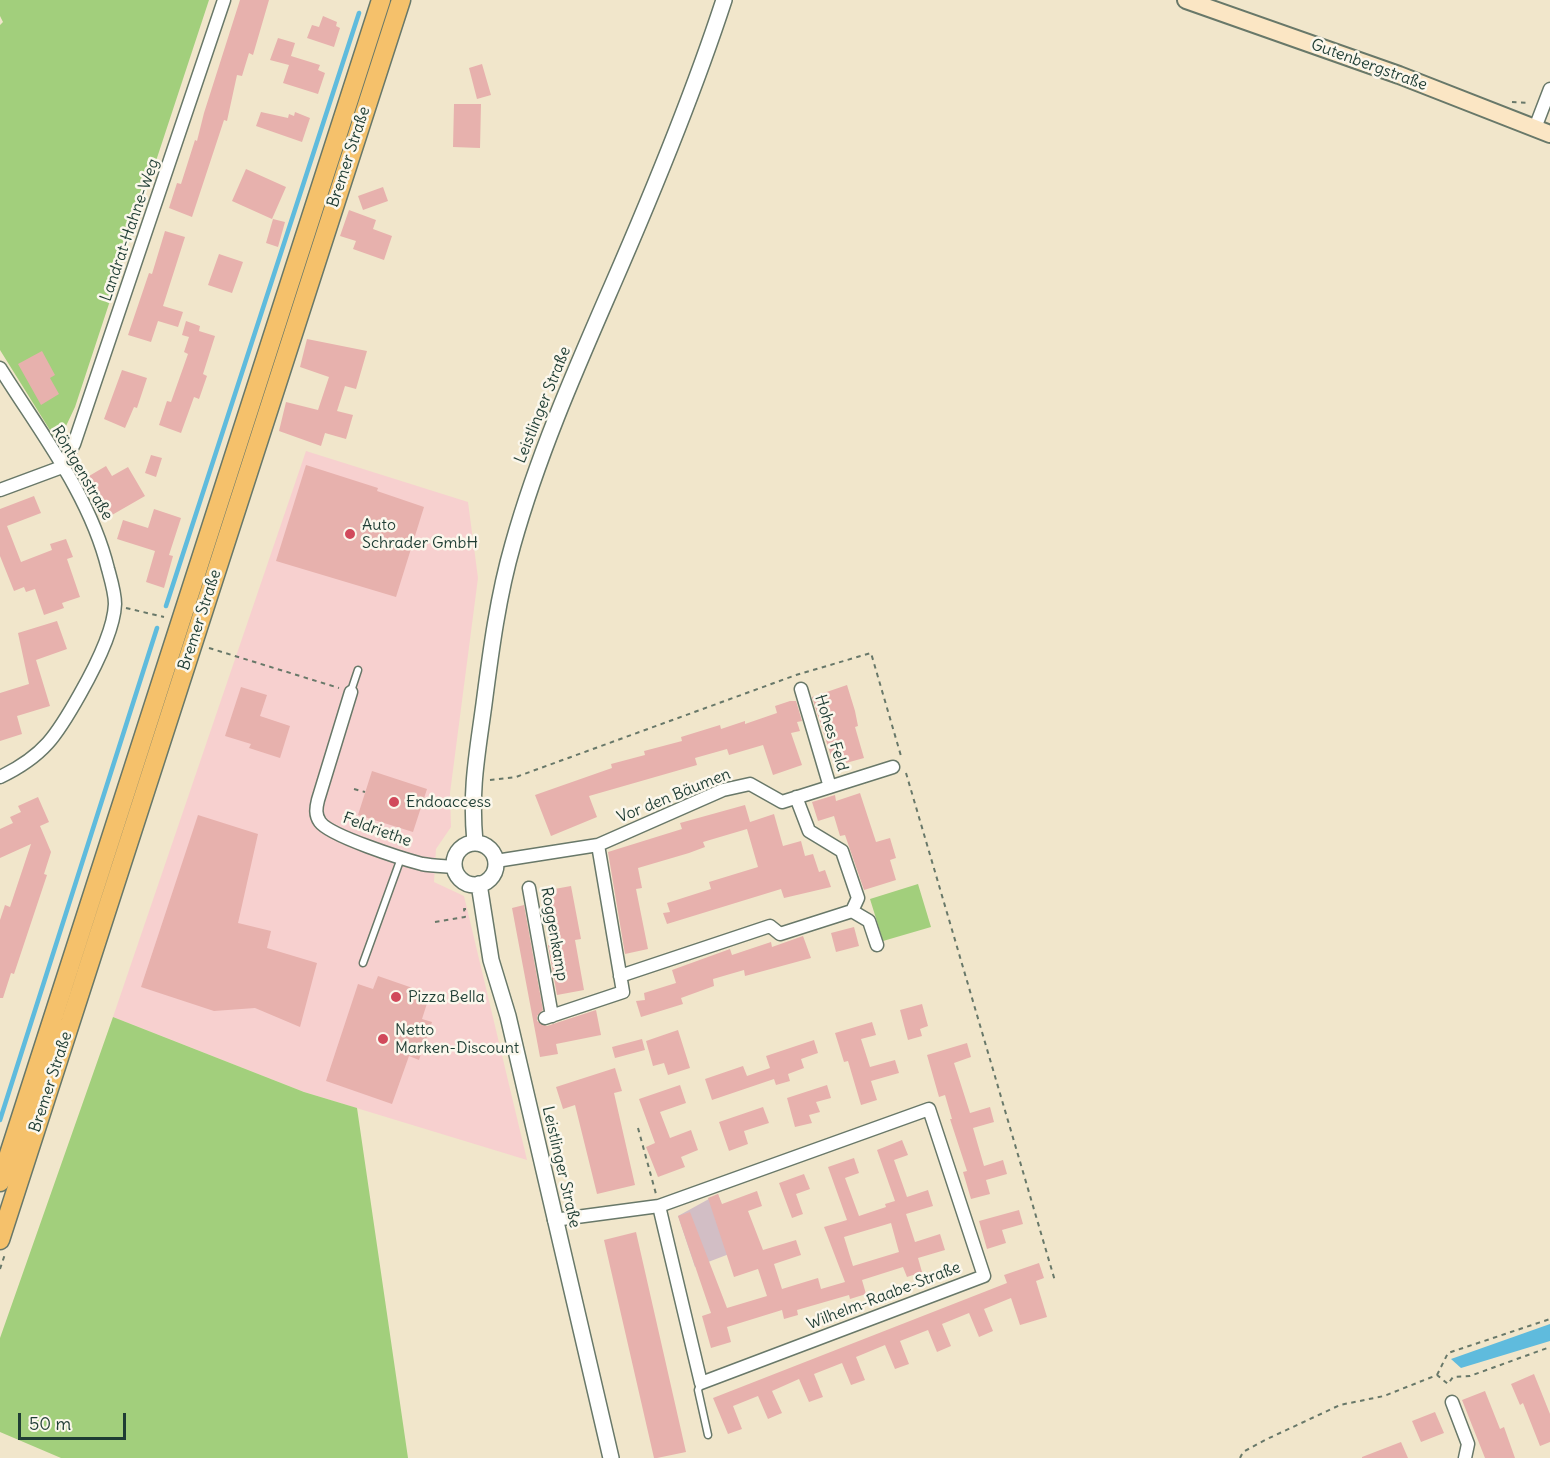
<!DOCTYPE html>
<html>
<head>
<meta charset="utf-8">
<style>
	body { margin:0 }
	#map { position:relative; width:1550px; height:1458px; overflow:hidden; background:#f1e6cb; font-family:Delius,sans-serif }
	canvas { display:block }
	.scale { position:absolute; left:18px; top:1413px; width:108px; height:27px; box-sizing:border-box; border:3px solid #1f3d34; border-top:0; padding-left:8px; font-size:18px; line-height:21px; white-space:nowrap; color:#1f3d34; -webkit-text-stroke:4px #fbf7ec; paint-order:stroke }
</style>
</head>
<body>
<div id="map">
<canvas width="1550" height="1458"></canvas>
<div class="scale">50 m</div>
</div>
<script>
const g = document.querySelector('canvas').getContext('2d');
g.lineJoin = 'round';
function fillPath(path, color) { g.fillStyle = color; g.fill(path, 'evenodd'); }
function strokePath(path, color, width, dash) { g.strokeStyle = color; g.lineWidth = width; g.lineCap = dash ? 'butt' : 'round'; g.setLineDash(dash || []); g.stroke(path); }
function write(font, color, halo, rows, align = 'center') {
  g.font = font + ' Delius,sans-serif'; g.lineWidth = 5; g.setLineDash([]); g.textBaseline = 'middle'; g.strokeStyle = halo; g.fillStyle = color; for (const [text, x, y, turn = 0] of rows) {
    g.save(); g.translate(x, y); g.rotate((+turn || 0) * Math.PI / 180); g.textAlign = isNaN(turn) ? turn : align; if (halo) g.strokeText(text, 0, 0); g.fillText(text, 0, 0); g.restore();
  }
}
fillPath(new Path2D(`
	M306,451L468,502L478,578L450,793L451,827L436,849L434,882L464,896L527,1160L304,1092L113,1017Z`), '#f7d0cf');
fillPath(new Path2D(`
	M718,1194L737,1251L695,1267L678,1216Z`), '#d2bec5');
fillPath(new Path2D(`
	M0,0H209L75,407L58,443L0,350V25L3,22L0,16Z
	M918,884L931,927L883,941L870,899Z
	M113,1017L304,1092L357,1108L408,1458H61L0,1432V1338Z`), '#a2cf7c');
fillPath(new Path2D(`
	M1550,1324V1341L1461,1368L1451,1359Z`), '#5fbbdd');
strokePath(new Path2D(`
	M166,606L359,13
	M0,1120L157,628`), '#5fbbdd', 4.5);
fillPath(new Path2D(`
	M240,0H269L253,55L249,53L242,76L237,75L227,121L224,120L192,217L169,208L177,183L181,184L195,140L197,141L204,113Z
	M323,16L337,22L336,26L340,28L334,47L307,38L312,25L319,27Z
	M278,38L295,43L290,59L291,56L320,65L318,70L325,73L318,94L283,83L289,65L270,60Z
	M482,64L491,95L477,99L469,68Z
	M454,104H481L480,148L453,147Z
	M261,112L288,118L289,114L294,116L295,112L310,118L302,142L256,126Z
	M246,169L286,187L272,219L232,201Z
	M383,187L388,201L363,210L358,196Z
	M349,210L376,220L373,229L392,236L384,260L353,249L356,241L340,236Z
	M273,219L285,222L278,247L266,243Z
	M165,231L185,237L163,306L183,312L178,327L158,321L151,342L128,335L149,273L152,274Z
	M219,254L243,262L232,293L208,285Z
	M186,321L200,326L199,331L215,336L203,374L207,376L199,399L194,397L181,433L159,425L167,401L171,402L188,354L184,352L189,337L182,335Z
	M307,339L367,351L356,389L345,386L337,411L353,415L346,439L325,433L321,446L279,431L286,402L318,410L329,377L300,367Z
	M42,351L55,375L50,378L59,394L41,405L18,364Z
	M122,370L147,378L137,408L134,407L125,428L104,419Z
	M151,455L162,458L156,477L145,473Z
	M306,465L378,488L377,491L424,507L396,597L276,561Z
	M106,466L112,476L128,467L145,496L105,519L84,479Z
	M34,496L41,513L7,526L21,562L52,550L50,544L66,539L73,557L67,559L80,597L62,603L64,608L44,615L35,589L26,592L24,587L14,591L0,556V509Z
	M154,509L181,518L169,555L173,556L164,588L146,582L155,551L117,539L123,520L148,528Z
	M57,621L67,649L36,660L50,706L17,716L22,734L0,741V693L29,684L18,633Z
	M847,685L855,711L858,726L855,727L864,758L846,763L845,759L833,762L812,697Z
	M241,687L267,695L260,716L290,726L280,758L249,748L251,744L225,736Z
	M790,701H796L802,721L797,722L800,731L791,733L802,765L773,775L763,745L729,755L727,749L695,758L697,765L589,796L597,817L551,836L535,795L612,768L611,764L645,755L644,751L682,741L681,737L720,725L721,729L745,721V724L777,713L775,706Z
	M372,771L427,789L413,832L358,815Z
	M860,793L876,842L890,838L896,858L890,860L896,880L864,890L845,835L840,836L834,816L818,821L812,802L835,795L836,801Z
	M38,797L49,822L40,826L51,852L44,874L47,875L14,974L11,973L3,998H0V920L5,905L10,907L31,844L0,858V829L13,823L10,817L21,812L18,806Z
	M745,805L750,822L774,814L783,846L801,841L805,856L813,854L819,872L825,870L831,887L784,898L781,889L667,924L663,913L670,912L667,903L711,889L709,882L758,867L747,829L703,842L705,847L689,853L638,868L642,888L636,889L648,949L625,954L608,852L682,829L680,823Z
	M198,815L258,834L238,923L271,931L267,948L317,963L300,1027L255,1008L214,1011L141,987Z
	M571,886L581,939L575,940L584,990L557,995L548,945L559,943L549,890Z
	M524,905L543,1010L537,1016V1021L547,1026L596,1010L601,1035L556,1044L558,1054L540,1057L512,908Z
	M854,927L859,946L836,952L831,933Z
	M803,936L811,958L745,976L744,970L713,979L714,986L681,998L683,1004L641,1017L636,1001L645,1000L644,993L676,983L672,970L730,949L732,955L771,942L772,947Z
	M378,976L430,994L422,1019L432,1022L419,1060L409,1056L392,1104L326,1081L358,984L373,989Z
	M922,1004L928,1026L920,1029L922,1036L908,1040L900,1010Z
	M872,1022L876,1035L861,1039L870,1067L895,1060L899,1073L871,1081L877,1100L861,1105L848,1061L844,1062L835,1033Z
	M678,1030L690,1068L668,1075L664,1063L653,1066L646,1041Z
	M642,1039L645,1050L615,1058L612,1047Z
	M814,1040L818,1053L801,1059L804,1068L788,1074L790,1081L776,1085L774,1079L712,1100L705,1079L743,1066L747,1076L770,1068L766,1056Z
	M967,1043L971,1057L954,1063L970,1113L990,1107L994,1122L973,1128L984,1166L1003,1160L1007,1174L986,1180L990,1194L971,1199L963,1172L967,1171L950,1119H952L945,1095L939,1097L927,1055Z
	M615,1068L622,1091L614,1093L635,1185L597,1194L575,1105L563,1109L556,1087Z
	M680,1085L686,1103L660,1112L670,1138L691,1130L698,1150L681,1157L685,1167L658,1177L646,1147L655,1143L639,1099Z
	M827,1085L831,1098L816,1102L820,1112L809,1115L812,1123L795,1127L787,1098Z
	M763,1107L769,1123L744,1131L748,1144L729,1151L719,1122Z
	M902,1140L908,1155L894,1160L907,1197L928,1190L933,1206L906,1214L915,1242L940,1234L945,1250L918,1258L922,1272L907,1277L903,1267L862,1280L866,1294L850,1299L849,1295L797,1310L798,1315L784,1319L782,1310L727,1327L731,1342L711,1348L702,1316L711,1313L678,1216L690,1212L727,1308L767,1296L758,1269L734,1277L708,1198L718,1194L722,1204L757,1191L762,1206L748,1211L763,1250L796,1240L801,1255L774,1264L782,1289L818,1278L821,1289L845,1282L824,1227L847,1220L828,1167L854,1158L859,1173L845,1178L859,1216L886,1207L885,1204L895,1201L877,1150ZM891,1223L899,1252L853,1266L844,1237Z
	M804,1174L810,1189L796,1194L803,1214L792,1218L779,1183Z
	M1019,1210L1023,1224L1002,1230L1006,1243L987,1249L979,1221Z
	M636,1232L686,1452L657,1458H654L604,1240Z
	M1039,1263L1044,1278L1036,1281L1047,1317L1020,1325L1011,1298L984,1309L993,1331L979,1337L969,1313L942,1324L951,1346L937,1352L928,1330L900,1341L909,1364L895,1369L885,1345L856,1357L865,1380L851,1385L842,1363L814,1374L823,1397L809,1402L799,1379L772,1391L782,1413L768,1419L758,1396L733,1406L742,1429L728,1434L713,1398L1007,1283L1004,1275Z
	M1534,1374L1550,1414V1442L1540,1446L1523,1403L1520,1405L1511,1384Z
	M1485,1391L1500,1429L1504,1427L1515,1458H1485L1462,1400Z
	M1435,1412L1444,1433L1421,1442L1412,1421Z
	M1401,1442L1408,1458H1362V1457Z`), '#e7b1ad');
const service = new Path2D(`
	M351,691L358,670
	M363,963L401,858
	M701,1383L698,1390L708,1435`);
const minor = new Path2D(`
	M1535,128L1550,89
	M0,368C40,432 90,495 108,569C111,580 115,593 115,604C114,630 93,671 80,694C57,735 44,756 0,777
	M0,490L62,467L74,444L224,0
	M801,689L830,787
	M351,692L318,800C316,808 315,815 320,822C330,836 403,859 422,864C433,866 444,866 455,867
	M496,861L598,845L723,790L750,784L782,802L893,767
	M529,888L552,1016
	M852,911L869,921L877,945
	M620,976L770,926L780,934L852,911L858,898L842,851L809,831L796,797
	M545,1018L623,992L598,845
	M554,1220L659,1206L701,1383L984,1276L929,1109L659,1206
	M1452,1402L1468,1444L1465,1458`);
const tertiary = new Path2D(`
	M475,843C470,789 477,756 484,704C491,650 498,596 513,544C538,455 575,371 612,286C653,192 692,98 724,0
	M454 864a21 21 0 1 1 42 0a21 21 0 1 1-42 0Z
	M479,884L491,960L508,1016L611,1458`);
const secondary = new Path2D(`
	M1186,0L1399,75L1550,134`);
const primary = new Path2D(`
	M0,1182L381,0
	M0,1240L401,0`);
strokePath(service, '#687869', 9);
strokePath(minor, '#687869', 15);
strokePath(tertiary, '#687869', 18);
strokePath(secondary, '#687869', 20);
strokePath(primary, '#687869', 21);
strokePath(new Path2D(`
	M1512,102L1530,103
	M126,608L164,617
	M209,648L339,688
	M906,773L1055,1281
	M490,780L516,777L796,675L871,653L901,756
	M354,789L365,792
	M435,922L465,917L464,909H468
	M638,1128L656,1194
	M0,1269L5,1254
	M1437,1375L1448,1353L1550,1319
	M1240,1458L1243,1452L1265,1440L1340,1405L1384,1396L1437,1375L1448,1384L1453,1377L1470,1376L1550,1347`), '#687869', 2, [4.5, 4.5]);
strokePath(service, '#fff', 6);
strokePath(minor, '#fff', 12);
strokePath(tertiary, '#fff', 15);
strokePath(secondary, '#fbe6c4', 16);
strokePath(primary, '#f5c16b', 18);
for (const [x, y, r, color] of [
	[350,534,6,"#d1495b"],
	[394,802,6,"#d1495b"],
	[396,997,6,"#d1495b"],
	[383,1039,6,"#d1495b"]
]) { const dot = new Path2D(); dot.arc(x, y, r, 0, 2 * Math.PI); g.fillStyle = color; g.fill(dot); strokePath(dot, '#fbf7ec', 2); }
write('16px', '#1f3d34', '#fbf7ec', [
	["Gutenbergstraße",1369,65,20],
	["Bremer Straße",349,157,-72],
	["Landrat-Hahne-Weg",130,230,-71],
	["Leistlinger Straße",543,405,-68],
	["Röntgenstraße",82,473,60],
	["Bremer Straße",200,620,-72],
	["Hohes Feld",831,733,73],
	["Vor den Bäumen",674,796,-22],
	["Feldriethe",377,830,20],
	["Roggenkamp",554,934,80],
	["Bremer Straße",51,1082,-72],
	["Leistlinger Straße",561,1167,77],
	["Wilhelm-Raabe-Straße",884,1296,-21]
]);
write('16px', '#1f3d34', '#fbf7ec', [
	["Auto",362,525],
	["Schrader GmbH",362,543],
	["Endoaccess",406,802],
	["Pizza Bella",408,997],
	["Netto",395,1030],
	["Marken-Discount",395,1048]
], 'left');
</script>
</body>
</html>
